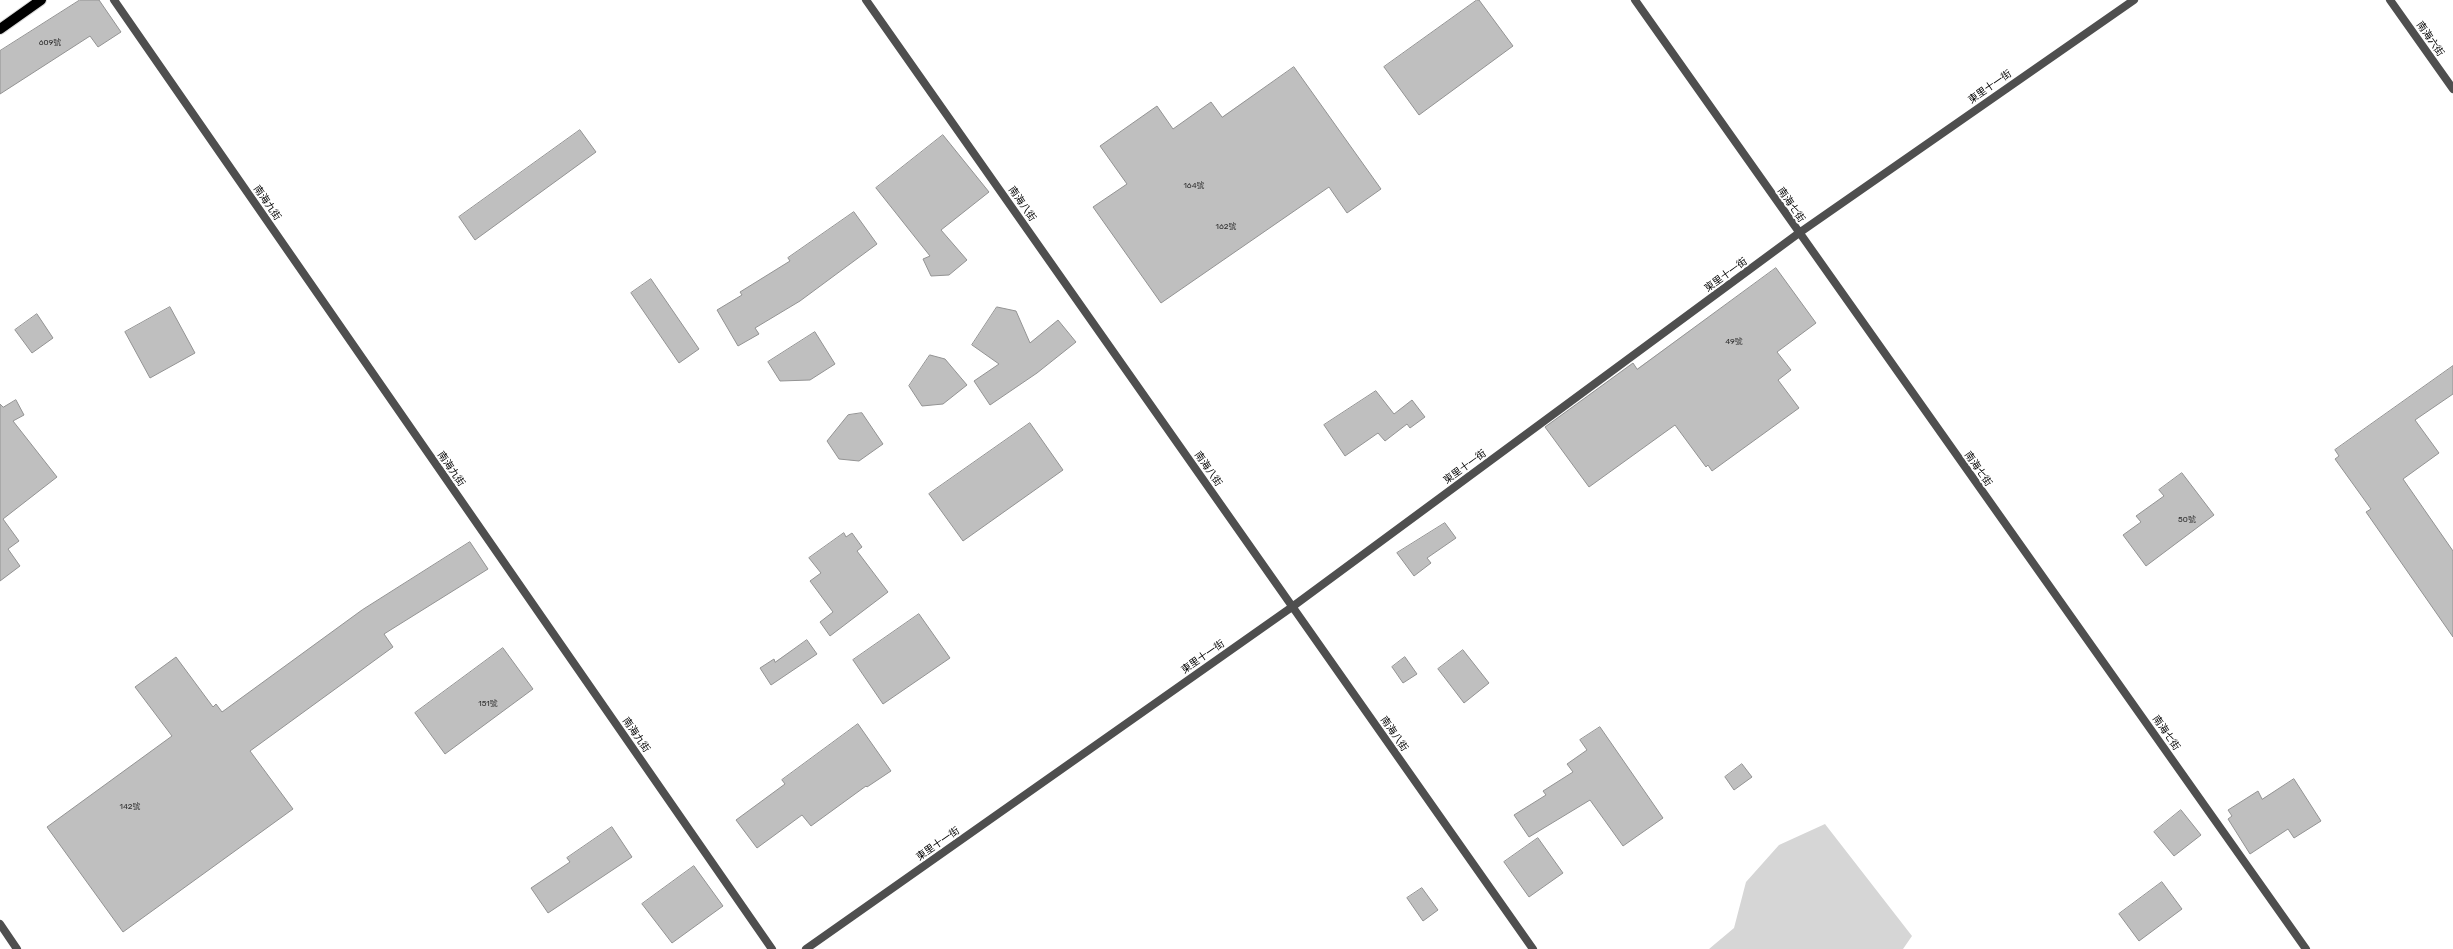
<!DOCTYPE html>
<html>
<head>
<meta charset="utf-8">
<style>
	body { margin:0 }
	canvas { display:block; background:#fff }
</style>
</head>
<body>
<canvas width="2453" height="949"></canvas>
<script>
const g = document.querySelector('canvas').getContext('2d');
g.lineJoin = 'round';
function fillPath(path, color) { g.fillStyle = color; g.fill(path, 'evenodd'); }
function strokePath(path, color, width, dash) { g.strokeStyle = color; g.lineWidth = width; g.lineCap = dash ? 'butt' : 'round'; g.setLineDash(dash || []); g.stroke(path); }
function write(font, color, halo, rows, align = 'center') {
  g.font = font + ' Rubik,"Noto Sans TC",sans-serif'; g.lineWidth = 4; g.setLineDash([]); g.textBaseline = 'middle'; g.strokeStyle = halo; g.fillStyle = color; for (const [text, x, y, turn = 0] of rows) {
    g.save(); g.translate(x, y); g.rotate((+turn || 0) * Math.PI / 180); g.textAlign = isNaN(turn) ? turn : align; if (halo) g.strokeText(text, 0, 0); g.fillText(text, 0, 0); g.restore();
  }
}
fillPath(new Path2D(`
	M1825,824L1912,936L1903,949H1709L1734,928L1746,882L1779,845Z`), '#d6d6d6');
const building = new Path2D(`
	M80,0H99L121,32L98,47L90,36L0,94V51Z
	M1477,0H1479L1513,46L1419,115L1384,67Z
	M1294,67L1381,189L1347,213L1329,187L1161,303L1093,207L1127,184L1100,146L1157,106L1173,129L1211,102L1222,117Z
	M580,130L596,152L475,240L459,217Z
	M943,135L989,192L941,230L967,260L949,275L931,276L923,259L930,256L876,188Z
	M854,212L877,244L800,301L755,328L759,334L738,346L717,310L742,295L740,292L790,261L788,258Z
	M1776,268L1816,323L1777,352L1791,370L1778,380L1799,408L1712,471L1708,465L1706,467L1675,425L1589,487L1545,427L1633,363L1637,369Z
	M651,279L699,349L679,363L631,293Z
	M170,307L195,353L150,378L125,332Z
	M997,307L1016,311L1030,343L1058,320L1076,342L1037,373L990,405L974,381L999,364L972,345Z
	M37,314L53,338L32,353L15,330Z
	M815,332L835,364L810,380L780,381L768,362Z
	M930,355L945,359L967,385L943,404L922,406L909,386Z
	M2453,366V394L2415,420L2439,453L2403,479L2453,551V637L2366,512L2371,509L2335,459L2339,456L2335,450Z
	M1376,391L1394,414L1412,400L1425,417L1410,428L1407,424L1385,441L1378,433L1345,456L1324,425Z
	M16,400L24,415L13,421L57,477L3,519L19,541L8,549L20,566L0,581V404L3,407Z
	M862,413L883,444L859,461L839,459L827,441L848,415Z
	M1030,423L1063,470L963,541L929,494Z
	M2182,473L2214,515L2146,566L2123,535L2141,522L2136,516L2164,496L2159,490Z
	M1445,523L1456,538L1427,558L1431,563L1414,576L1397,553Z
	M844,533L846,537L852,533L862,547L857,551L888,592L830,636L820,622L833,612L810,581L821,573L809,558Z
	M470,542L488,569L384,634L393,647L250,751L293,809L123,932L47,827L172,736L135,687L176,657L213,707L216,704L222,712L362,610Z
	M919,614L950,658L883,704L853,660Z
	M807,640L817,654L771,685L760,668L774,659L775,662Z
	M503,648L533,689L445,754L415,713Z
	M1463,650L1489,683L1464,703L1438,669Z
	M1405,657L1417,674L1403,683L1392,667Z
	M858,724L891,771L867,787L866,786L811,826L802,815L757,848L736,820L785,784L782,780Z
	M1600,727L1663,818L1623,846L1590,800L1529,837L1514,815L1546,795L1543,791L1573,772L1567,764L1587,750L1580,740Z
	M1742,764L1752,777L1734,790L1725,777Z
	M2294,779L2321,821L2294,838L2288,829L2250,854L2228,819L2232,816L2228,810L2258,791L2262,799Z
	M2181,810L2201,835L2174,856L2154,832Z
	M612,827L632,857L548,913L531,888L570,862L567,858Z
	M1538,838L1563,873L1529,897L1504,862Z
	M694,866L723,906L672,943L642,904Z
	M2162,882L2182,909L2139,941L2119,914Z
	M1422,888L1438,910L1423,921L1407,898Z`);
fillPath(building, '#bfbfbf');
strokePath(building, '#939393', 1);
const primary = new Path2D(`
	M0,29L41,0`);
strokePath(primary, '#dbdbdb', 12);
strokePath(new Path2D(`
	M114,0L772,949
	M866,0L1533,949
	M1635,0L2306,949
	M2390,0L2453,89
	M0,924L17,949
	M806,949L1292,607L1799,233L2134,0`), '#4f4f4f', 8);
strokePath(primary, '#000', 10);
write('8px', '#303030', null, [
	["609號",50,43],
	["164號",1194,186],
	["162號",1226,227],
	["49號",1734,342],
	["50號",2187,520],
	["151號",488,704],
	["142號",130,807]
]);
write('10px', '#000', '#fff', [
	["南海六街",2430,39,55],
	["東里十一街",1990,87,-35],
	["南海九街",267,203,55],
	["南海八街",1022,204,55],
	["南海七街",1791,205,55],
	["東里十一街",1726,275,-36],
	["東里十一街",1465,467,-36],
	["南海九街",451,469,55],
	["南海八街",1208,469,55],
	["南海七街",1978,469,55],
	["東里十一街",1203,657,-35],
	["南海七街",2166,733,55],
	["南海八街",1394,734,55],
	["南海九街",636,735,55],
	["東里十一街",938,844,-35]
]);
</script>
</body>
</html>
